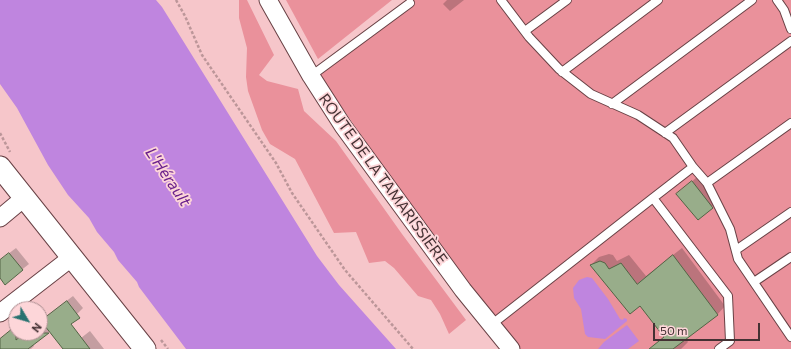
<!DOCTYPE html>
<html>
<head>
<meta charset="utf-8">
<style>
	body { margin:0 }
	#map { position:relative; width:791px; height:349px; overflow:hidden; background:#f6c6ca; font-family:Commissioner,sans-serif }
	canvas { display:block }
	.north { position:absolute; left:8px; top:301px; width:40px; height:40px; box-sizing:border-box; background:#fdd6d9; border:1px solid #b39497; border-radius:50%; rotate:128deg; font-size:11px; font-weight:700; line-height:16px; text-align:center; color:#443133 }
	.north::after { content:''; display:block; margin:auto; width:14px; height:18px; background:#287270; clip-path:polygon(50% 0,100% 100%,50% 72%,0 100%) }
	.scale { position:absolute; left:653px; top:323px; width:107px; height:18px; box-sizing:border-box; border:2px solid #443133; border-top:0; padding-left:5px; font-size:12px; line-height:14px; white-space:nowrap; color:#443133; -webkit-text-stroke:3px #fdd6d9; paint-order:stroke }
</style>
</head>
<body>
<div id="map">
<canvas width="791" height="349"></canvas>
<div class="north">N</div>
<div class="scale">50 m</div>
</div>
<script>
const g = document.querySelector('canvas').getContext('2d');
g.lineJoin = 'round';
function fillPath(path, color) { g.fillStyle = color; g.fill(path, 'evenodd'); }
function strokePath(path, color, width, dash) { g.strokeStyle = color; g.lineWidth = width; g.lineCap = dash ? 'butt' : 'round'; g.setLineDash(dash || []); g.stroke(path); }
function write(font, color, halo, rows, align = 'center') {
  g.font = font + ' Commissioner,sans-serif'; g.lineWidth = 3.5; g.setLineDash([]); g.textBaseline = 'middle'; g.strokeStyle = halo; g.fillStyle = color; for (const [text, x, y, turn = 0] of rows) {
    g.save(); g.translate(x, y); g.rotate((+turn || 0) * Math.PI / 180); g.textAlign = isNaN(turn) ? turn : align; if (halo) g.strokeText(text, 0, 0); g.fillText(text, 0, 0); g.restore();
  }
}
fillPath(new Path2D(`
	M239,0H247L274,55L259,75L267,81L298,89L304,111L336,141L402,234L466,320L449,334L440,314L431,300L418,296L394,268L385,261L369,263L356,232L334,233L295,159L270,144L262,130L248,91L246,77L247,48L239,18Z
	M286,0H392L318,59Z
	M406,0H791V349H517L486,314L315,69Z`), '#ea919b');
fillPath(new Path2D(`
	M0,0H156L162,7L317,256L339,285L396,349H186L139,287L137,282L118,260L114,252L97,232L89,218L68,195L48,165L17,108L0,84Z
	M587,277L592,278L608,299L620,319L623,320L624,318L627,319V321L605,339L588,337L585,334L581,309L574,298L573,288L579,280Z
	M627,325L639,341L628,349H598L604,342Z`), '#bf85df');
fillPath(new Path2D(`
	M447,0H464L450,11L443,4Z
	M698,176L718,201L698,219L684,189Z
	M16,248L29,264L5,283L0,277V260Z
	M682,248L725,306L717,315L686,339L688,342L681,349H652L665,336L640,305L591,265L599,257L609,254L613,255L617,261L629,255L646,276Z
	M73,296L83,308L77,314L50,331L33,344L34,346L31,349H3L0,343V339L16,326V333H40V321Z
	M90,331L104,349H68L72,345Z`), '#0003');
const building = new Path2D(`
	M692,181L713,208L698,220L676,194Z
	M9,253L23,270L5,285L0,278V260Z
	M673,255L718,315L673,349H649L664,337L640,306L630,314L590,265L600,261L605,263L609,269L621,263L637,284Z
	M67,301L80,318L71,324L90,349H63L41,321Z
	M16,326V340L25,333H49L28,349H0V339Z`);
fillPath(building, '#98ad8a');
strokePath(building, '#526545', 1);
const service = new Path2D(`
	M501,0L529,37L559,69L591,94L638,115L673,138L693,167
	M777,0L784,10L791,29
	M525,31L567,0
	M562,72L658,0
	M311,76L410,3
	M612,104L752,0
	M665,133L791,41
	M707,183L730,229L738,259L791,337
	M653,198L693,167L707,183L791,123
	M736,250L791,212
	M754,282L791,257
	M491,325L653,198L728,296L730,341L719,349`);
const minor = new Path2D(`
	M268,0L311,76L343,126L463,290L511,349
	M0,218L24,198
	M0,313L71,258`);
const tertiary = new Path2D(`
	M0,167L145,349`);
strokePath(service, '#684145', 10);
strokePath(minor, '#684145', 19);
strokePath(tertiary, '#684145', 23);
strokePath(new Path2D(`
	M176,0L185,16L202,55L276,163L292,193L345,270L413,349
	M0,133L10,152
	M161,340L168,349`), '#bc9699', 2.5, [3, 2]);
strokePath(service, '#fff', 8);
strokePath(minor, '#fff', 17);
strokePath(tertiary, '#fff', 21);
write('15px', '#443133', '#fdd6d9', [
	["ROUTE DE LA TAMARISSIÈRE",383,179,54]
]);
write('italic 16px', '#6a208b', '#fdd6d9', [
	["L'Hérault",168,177,56]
]);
</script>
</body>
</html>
